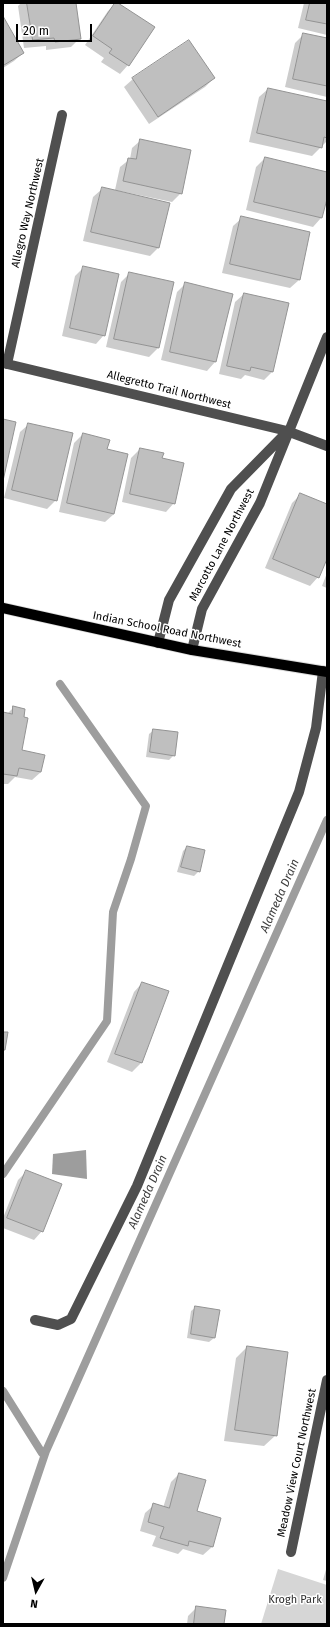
<!DOCTYPE html>
<html>
<head>
<meta charset="utf-8">
<style>
	body { margin:0 }
	#map { position:relative; width:330px; height:1627px; overflow:hidden; background:#fff; font-family:"Fira Sans",sans-serif }
	canvas { display:block }
	.frame { position:absolute; inset:0; border:4px solid #000; pointer-events:none }
	.north { position:absolute; left:16px; top:1571px; width:40px; height:40px; -webkit-text-stroke:3px #fff; paint-order:stroke; rotate:188deg; font-size:11px; font-weight:700; line-height:16px; text-align:center; color:#000 }
	.north::after { content:''; display:block; margin:auto; width:14px; height:18px; background:#000; clip-path:polygon(50% 0,100% 100%,50% 72%,0 100%) }
	.scale { position:absolute; left:16px; top:24px; width:76px; height:18px; box-sizing:border-box; border:2px solid #000; border-top:0; padding-left:5px; font-size:12px; line-height:14px; white-space:nowrap; color:#000; -webkit-text-stroke:3px #fff; paint-order:stroke }
</style>
</head>
<body>
<div id="map">
<canvas width="330" height="1627"></canvas>
<div class="frame"></div>
<div class="north">N</div>
<div class="scale">20 m</div>
</div>
<script>
const g = document.querySelector('canvas').getContext('2d');
g.lineJoin = 'round';
function fillPath(path, color) { g.fillStyle = color; g.fill(path, 'evenodd'); }
function strokePath(path, color, width, dash) { g.strokeStyle = color; g.lineWidth = width; g.lineCap = dash ? 'butt' : 'round'; g.setLineDash(dash || []); g.stroke(path); }
function write(font, color, halo, rows, align = 'center') {
  g.font = font + ' "Fira Sans",sans-serif'; g.lineWidth = 3; g.setLineDash([]); g.textBaseline = 'middle'; g.strokeStyle = halo; g.fillStyle = color; for (const [text, x, y, turn = 0] of rows) {
    g.save(); g.translate(x, y); g.rotate((+turn || 0) * Math.PI / 180); g.textAlign = isNaN(turn) ? turn : align; if (halo) g.strokeText(text, 0, 0); g.fillText(text, 0, 0); g.restore();
  }
}
fillPath(new Path2D(`
	M278,1569L327,1585V1624H261Z`), '#d6d6d6');
fillPath(new Path2D(`
	M86,1150L87,1179L52,1174L53,1154Z`), '#9d9d9d');
fillPath(new Path2D(`
	M21,3H75L80,38L71,47L46,50V46L24,48L18,6Z
	M116,3L128,65L120,74L101,62L104,58L85,45L108,11Z
	M304,3H327V35L298,28Z
	M3,19L23,53L14,61L3,68Z
	M304,34L327,39V97L285,87L295,43Z
	M214,78L205,87L149,124L124,87L133,79Z
	M268,89L327,102V141L312,156L249,142L259,97Z
	M141,140L181,193L172,202L115,190L120,167L130,159L132,148Z
	M265,158L327,174V195L321,218L313,227L246,210L256,167Z
	M102,189L169,204L158,248L150,256L83,241L93,197Z
	M242,218L299,280L290,288L222,273L233,226Z
	M84,267L104,335L96,344L62,336L75,276Z
	M130,273L172,283L158,348L149,357L106,347L121,282Z
	M186,283L232,294L215,362L207,371L161,360L177,292Z
	M244,294L273,371L264,380L245,375L241,379L219,374L235,302Z
	M29,424L56,500L47,509L4,498L20,432Z
	M83,434L106,450L114,514L105,522L59,512L74,443Z
	M140,449L161,459L174,503L166,512L122,502L131,458Z
	M301,494L327,505V556L318,577L310,586L265,568L292,503Z
	M327,573V588L322,586Z
	M14,707L21,751L41,772L32,780L15,777L8,784H3V713L7,714Z
	M154,730L174,755L169,760L146,757L149,734Z
	M187,847L199,871L194,876L177,872L183,851Z
	M142,983L167,992L141,1063L132,1072L107,1062L134,992Z
	M26,1172L42,1231L34,1240L3,1228V1218L18,1180Z
	M196,1307L218,1311L214,1338L209,1342L187,1338L191,1311Z
	M247,1347L276,1435L264,1446L224,1441L236,1358Z
	M179,1474L212,1547L203,1555L183,1549L178,1554L152,1546L156,1536L140,1531L145,1513L154,1505L163,1508L171,1482Z
	M327,1566V1581L323,1580Z
	M197,1607L223,1624H187L188,1616Z`), '#0003');
strokePath(new Path2D(`
	M3,1174L107,1021L113,912L131,859L146,806L60,684
	M3,1391L42,1453
	M3,1578L46,1451L327,820`), '#9d9d9d', 8);
const building = new Path2D(`
	M27,3H76L81,39L55,42L54,38L33,40Z
	M115,3H118L155,27L129,66L109,53L112,49L93,36Z
	M310,3H327V24L306,20Z
	M3,16L24,53L4,65L3,64Z
	M303,33L327,38V86L293,79Z
	M189,40L215,78L158,117L132,78Z
	M268,88L327,101V138L324,137L322,148L257,133Z
	M140,139L191,150L182,194L123,181L128,158L136,159Z
	M265,157L327,172V199L322,218L254,202Z
	M102,187L170,203L159,248L91,232Z
	M241,216L310,232L300,280L230,264Z
	M83,266L119,274L105,336L70,328Z
	M129,272L174,282L159,348L114,339Z
	M185,282L233,294L216,362L170,352Z
	M244,293L289,303L273,372L251,367L250,371L227,366Z
	M3,419L16,422L3,481Z
	M28,423L73,433L57,501L12,490Z
	M83,433L110,440L107,449L128,454L114,514L67,503Z
	M140,448L164,453L162,458L184,463L175,504L130,494Z
	M300,493L327,504V559L319,578L273,559Z
	M13,706L25,709L24,717L28,718L22,750L45,755L41,772L19,768L17,776L3,774V712L12,714Z
	M153,729L178,732L175,756L150,752Z
	M187,846L205,850L200,872L181,867Z
	M142,982L169,991L142,1063L115,1054Z
	M3,1032H8L5,1050H3Z
	M26,1170L62,1184L43,1232L7,1218Z
	M195,1306L220,1310L215,1338L191,1334Z
	M247,1346L288,1352L277,1436L235,1430Z
	M179,1473L206,1480L197,1511L221,1518L213,1547L189,1541L188,1546L160,1538L164,1527L148,1522L153,1503L169,1508Z
	M196,1606L226,1610L224,1624H194Z`);
fillPath(building, '#bfbfbf');
strokePath(building, '#939393', 1);
const major = new Path2D(`
	M3,608L192,650L327,672`);
strokePath(major, '#dbdbdb', 12);
strokePath(new Path2D(`
	M3,363L287,431L327,446
	M7,364L62,115
	M158,643L169,600L231,489L285,434
	M192,650L202,609L260,503L327,337
	M35,1320L58,1325L71,1319L137,1186L299,792L316,728L323,671
	M291,1552L327,1380`), '#4f4f4f', 10);
strokePath(major, '#000', 10);
write('11px', '#000', '#fff', [
	["Allegro Way Northwest",28,213,-77],
	["Allegretto Trail Northwest",169,390,14],
	["Marcotto Lane Northwest",222,545,-62],
	["Indian School Road Northwest",167,630,11],
	["Meadow View Court Northwest",297,1463,-78]
]);
write('11px', '#2d2d2d', '#fff', [
	["Krogh Park",295,1600]
]);
write('italic 12px', '#3e3e3e', '#fff', [
	["Alameda Drain",280,896,-66],
	["Alameda Drain",148,1192,-66]
]);
</script>
</body>
</html>
